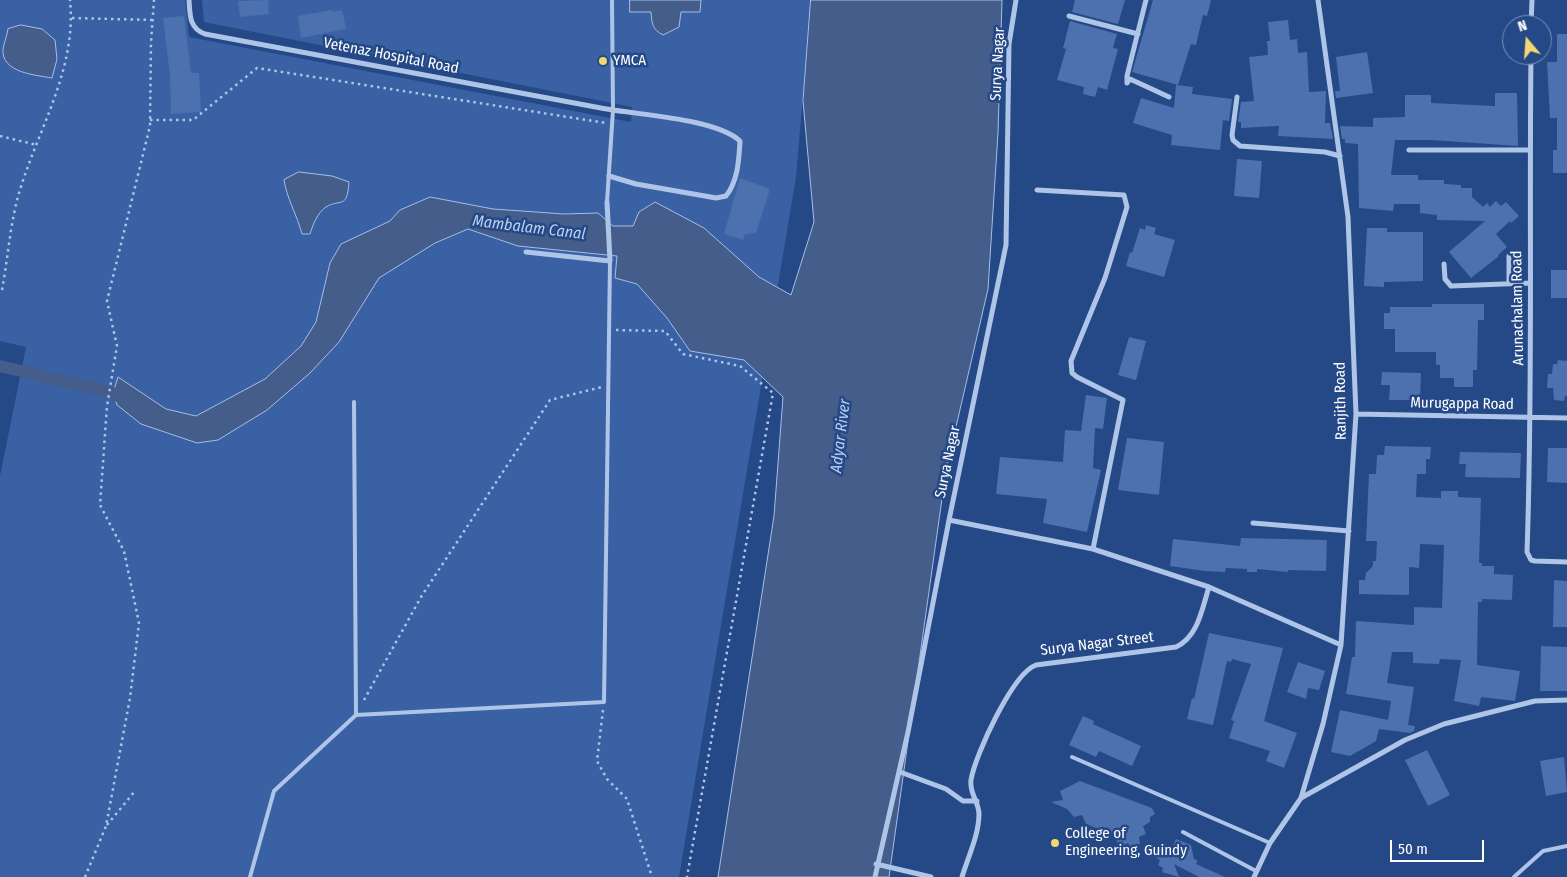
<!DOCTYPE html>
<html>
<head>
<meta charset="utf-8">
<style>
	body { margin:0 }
	#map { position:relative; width:1567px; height:877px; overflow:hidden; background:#254886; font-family:"Fira Sans Condensed",sans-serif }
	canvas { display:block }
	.north { position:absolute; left:1502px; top:15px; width:50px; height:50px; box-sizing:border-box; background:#254886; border:1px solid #7c91b6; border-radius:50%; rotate:342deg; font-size:14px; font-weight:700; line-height:20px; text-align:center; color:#fff }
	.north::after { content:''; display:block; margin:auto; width:18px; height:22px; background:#f2d773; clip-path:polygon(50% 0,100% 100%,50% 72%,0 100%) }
	.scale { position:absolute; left:1390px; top:840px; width:94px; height:22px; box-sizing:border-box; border:2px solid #fff; border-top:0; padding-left:6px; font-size:15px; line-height:18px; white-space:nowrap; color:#fff; -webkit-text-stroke:4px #254886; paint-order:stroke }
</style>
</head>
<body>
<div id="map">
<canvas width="1567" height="877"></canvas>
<div class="north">N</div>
<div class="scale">50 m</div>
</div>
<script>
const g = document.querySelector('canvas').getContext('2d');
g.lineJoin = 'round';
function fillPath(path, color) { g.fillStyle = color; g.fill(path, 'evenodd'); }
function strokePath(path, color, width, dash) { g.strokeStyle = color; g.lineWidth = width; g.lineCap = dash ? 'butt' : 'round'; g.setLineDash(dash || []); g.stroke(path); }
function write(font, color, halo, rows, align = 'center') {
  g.font = font + ' "Fira Sans Condensed",sans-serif'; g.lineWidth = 5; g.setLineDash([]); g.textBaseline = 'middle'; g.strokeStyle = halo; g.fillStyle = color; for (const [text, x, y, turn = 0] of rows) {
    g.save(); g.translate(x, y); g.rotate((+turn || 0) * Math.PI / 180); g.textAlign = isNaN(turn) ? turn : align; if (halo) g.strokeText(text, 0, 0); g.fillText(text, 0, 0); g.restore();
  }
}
fillPath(new Path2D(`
	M0,0H185L189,37L631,122L632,107L204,22L202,0H811L796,177L679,877H0V476L26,347L0,341Z`), '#3961a3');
const water = new Path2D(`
	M630,0H701L700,12H681L679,27L663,35C652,29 652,24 651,12H630Z
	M811,0H1002L998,133L988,289L946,470L889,877H718L774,516L783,397L744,360L690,351L667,318L637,284L615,278L617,256L518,246L468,229L435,243L379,278L339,342L310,373L267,410L218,440L197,443L141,424L117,405L113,393L118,377L166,409L196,416L265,379L301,346L316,322L330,263L341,244L390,221L400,210L430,197L493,209L564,214L598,213L613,226H633L639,212L655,202L704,228L759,277L791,295L814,222L803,101Z
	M21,25L42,29L55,40L57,59L52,78C36,75 1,73 3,49C4,43 7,36 8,29Z
	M299,172L332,176L349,182C347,210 341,198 326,207C317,213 313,225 310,234H302C297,215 287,199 284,180Z`);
fillPath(water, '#445d8a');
strokePath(water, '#a4bfe9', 1);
strokePath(new Path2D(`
	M0,366L113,393L127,401`), '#445d8a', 12);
fillPath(new Path2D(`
	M268,0L269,14L240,17L238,1Z
	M1075,0H1125L1118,24L1072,12Z
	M1153,0H1211L1207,16L1203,15L1196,45L1191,44L1178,85L1132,72Z
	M332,10L333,12L342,10L346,29L301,38L298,16Z
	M184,16L191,73H199L201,112L171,114L170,75L163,18Z
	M1288,20L1290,40L1297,39L1298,53L1307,52L1309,92L1326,91L1325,123H1330L1333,139L1278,136L1279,126L1241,128V122H1238L1241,102L1254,101L1249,57L1268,55L1267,41H1270L1268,22Z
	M1070,21L1117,34L1113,48L1118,49L1107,90L1098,87L1095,97L1083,94L1084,87L1057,80L1066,49L1063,48Z
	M1557,34H1567V173H1553V150H1557V118H1550L1547,62H1557Z
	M1367,52L1373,93L1336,98L1335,91H1340L1336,57Z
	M1176,85L1193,87L1192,94L1232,99L1229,121L1223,120L1220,150L1171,145L1172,135L1133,123L1141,98L1174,108Z
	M1495,93H1517L1518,146L1431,140H1395L1391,175H1418V180H1444V184L1461,185V188H1472V197L1483,207L1487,203L1490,207L1496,201L1501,206L1506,202L1519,216L1511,223L1510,221L1496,234L1507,247L1498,255L1499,256L1471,278L1449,252L1485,221L1437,220V215L1420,213V204H1394L1393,211L1359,208L1358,144L1345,143V139H1342L1340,126L1373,127V118L1405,117V95H1431V103L1495,106Z
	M1237,159L1262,161L1259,198L1234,196Z
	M740,178L770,189L756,233L745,234L743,240L724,234Z
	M1146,225L1156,228L1154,234L1175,240L1164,277L1126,266L1130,252L1132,253L1140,228L1145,230Z
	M1367,228H1387V232H1423V281L1384,282V287L1364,286Z
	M1551,270H1567V298H1551Z
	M1432,304H1484V320H1478L1477,370H1473V387H1454V378H1440V365H1436V352H1395V329H1384V313H1390V307H1432Z
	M1129,337L1146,341L1136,380L1118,375Z
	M1558,360L1567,361V396H1565L1564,401L1554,400L1553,388H1547L1548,374H1552L1553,364H1557Z
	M1382,372L1421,373L1420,400H1389L1390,385H1381Z
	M1086,395L1107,398L1103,429L1095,428L1093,468L1101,470L1087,532L1043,523L1047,499L996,494L1000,457L1063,462L1065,430L1081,431Z
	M1127,438L1164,442L1159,495L1118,490Z
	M1385,446L1431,447L1430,459H1426V474H1417L1416,497L1441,498V491H1458V497L1481,498L1479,563H1482V566H1494V574L1513,575L1512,600L1482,599V602H1478L1477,665L1520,671L1515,701L1481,697L1479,706L1454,701L1461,660L1440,659L1439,664L1413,663V652H1392L1387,683L1414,687L1408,725L1415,726L1414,731L1410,733L1379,729L1376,741L1350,756L1331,752L1340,710L1388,720L1391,701L1346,694L1352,657H1355L1356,621L1414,625V607L1442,608L1444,545L1420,544L1419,568L1409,567V595L1359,594V580H1365L1366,573L1373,566V561H1376L1377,541H1366L1369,474H1376L1377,455H1384Z
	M1548,448H1567V483L1547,482Z
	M1460,452L1521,453L1520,478L1465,477L1466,464H1459Z
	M1241,538L1327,540L1326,571L1288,570V572L1257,569V572H1247V569L1226,568L1225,572L1205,571L1170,566L1173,539L1240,546Z
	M1554,580L1567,581V627H1553Z
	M1209,633L1283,648L1264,721L1297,733L1284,768L1266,761L1270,751L1229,738L1234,721L1231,720L1251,664L1232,659L1231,662L1227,661L1213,725L1187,719L1192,698L1194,699Z
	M1541,646L1567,647V691H1540Z
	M1298,662L1325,671L1319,690L1308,688L1306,699L1287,692Z
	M1083,716L1094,721L1093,724L1141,746L1132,766L1099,751L1096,757L1069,745Z
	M1427,750L1450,795L1428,806L1405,760Z
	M1564,757L1567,792L1546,796L1540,761Z
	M1080,781L1152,808L1155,814L1150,817V822L1143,826L1146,834L1139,837L1140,844L1131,849L1128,843L1120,847L1112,834L1086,824L1082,815L1074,817L1067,809L1051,802L1063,800L1060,791Z
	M1176,839L1191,845L1194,859L1198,861L1196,864L1225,877H1199L1174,864L1179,877L1162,872L1163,868L1158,865L1160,860L1155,857L1162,844L1173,846Z`), '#4d71ae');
strokePath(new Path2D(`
	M72,18L152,20
	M150,120H193L257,68L606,123
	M0,136L37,145
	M2,290C8,258 10,224 19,193C38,129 77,69 70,0
	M616,330L665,331L683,354L740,366L773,393L687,877
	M364,700L421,597L550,400L602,387
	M603,710L597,761L607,779L627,799L652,877
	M107,825L135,791
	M85,877L106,826L130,698L139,623L124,551L100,505L107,406L117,346L107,301L150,126L151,42L154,0`), '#afc5e8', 2.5, [2.5, 4]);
strokePath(new Path2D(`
	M607,202L613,110L612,0
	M356,715L604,702L610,261
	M1072,757L1270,843
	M1183,832L1256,871
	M250,877L274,791L356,715L354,402
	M1514,877L1543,851L1567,846`), '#afc5e8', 4);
strokePath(new Path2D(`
	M189,0C190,15 189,28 205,34C337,58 469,83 601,108C636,115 715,118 740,141C739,159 738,181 726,196L716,198L705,196L636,184L609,176
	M1016,0L1009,44L1006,245L949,520L1093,549L1209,587L1341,645
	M1146,0L1127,76V83L1130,79L1169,97
	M1069,16L1138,34
	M1531,25L1532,0
	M1531,55C1529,221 1533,386 1527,552L1531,560L1535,561L1567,562
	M1237,97L1232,135L1233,140L1240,146L1325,152L1340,156
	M1409,150H1530
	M1037,190L1124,195L1127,207L1105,278L1071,361L1072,373L1077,377L1123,400L1093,549
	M526,252L610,261L607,202
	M1444,264L1445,279L1451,286L1530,283
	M1509,284V256
	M1356,414L1567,418
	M1253,523L1349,531
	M900,772L946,789L963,801H977
	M1301,798L1405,740L1444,724L1535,701L1567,700
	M876,864L931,877
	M875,877L908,732L949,520
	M962,877C968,857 979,835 979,814C979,802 969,793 971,780C975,755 1013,673 1036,665L1176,647C1198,637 1202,609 1209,587
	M1254,877L1270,843L1301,798L1323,724L1341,645L1356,414L1348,217L1318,0`), '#afc5e8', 5);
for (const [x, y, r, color] of [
	[603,61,5,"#f2d773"],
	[1055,843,5,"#f2d773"]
]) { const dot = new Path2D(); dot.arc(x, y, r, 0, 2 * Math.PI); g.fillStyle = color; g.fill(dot); strokePath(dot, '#254886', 2); }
write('15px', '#fff', '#254886', [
	["Vetenaz Hospital Road",391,56,11],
	["Surya Nagar",998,64,-87],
	["Arunachalam Road",1518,308,-91],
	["Ranjith Road",1341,401,-91],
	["Murugappa Road",1462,404,1],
	["Surya Nagar",948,462,-78],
	["Surya Nagar Street",1097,644,-7]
]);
write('15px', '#fff', '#254886', [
	["YMCA",613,61],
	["College of",1065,834],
	["Engineering, Guindy",1065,851]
], 'left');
write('italic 16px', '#bbcff0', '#254886', [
	["Mambalam Canal",529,228,7],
	["Adyar River",841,436,-83]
]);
</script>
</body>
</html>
